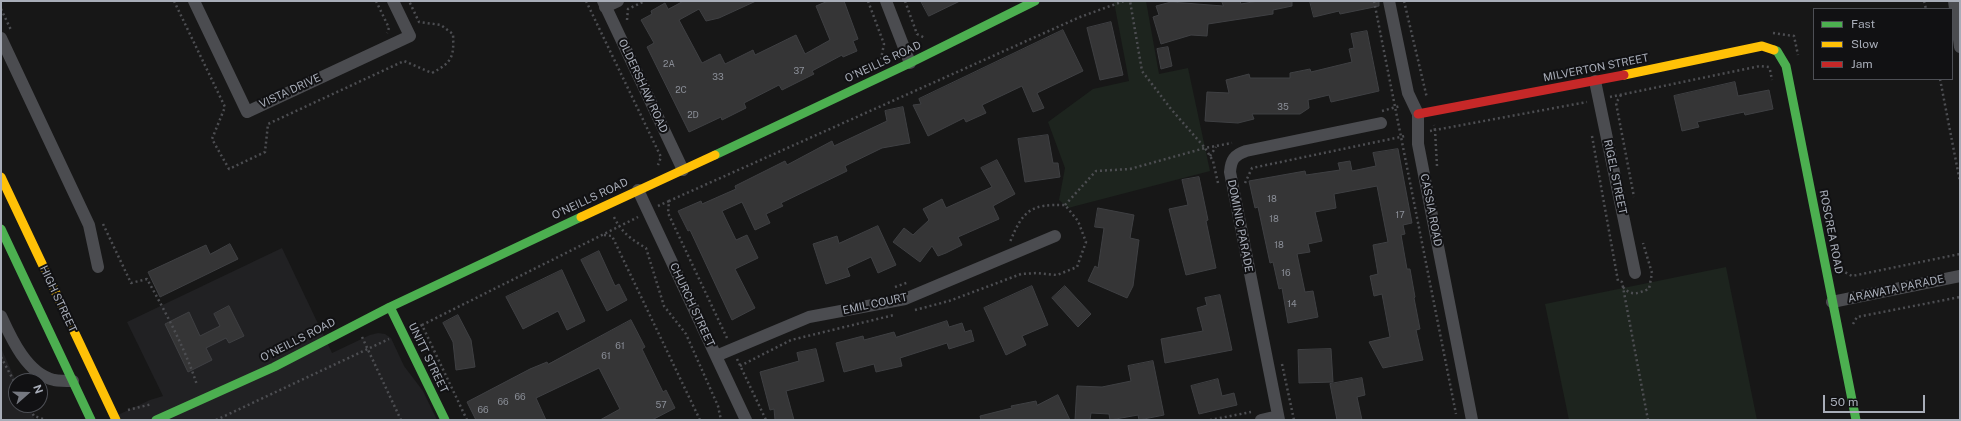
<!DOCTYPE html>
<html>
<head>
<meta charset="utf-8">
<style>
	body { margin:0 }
	#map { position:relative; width:1961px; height:421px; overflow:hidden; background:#171717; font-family:"Public Sans",sans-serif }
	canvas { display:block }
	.frame { position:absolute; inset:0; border:2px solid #a8adb8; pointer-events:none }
	.legend { position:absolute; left:1813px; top:8px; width:140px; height:72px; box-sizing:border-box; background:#111113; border:1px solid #4d4f55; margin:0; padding:5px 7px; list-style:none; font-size:12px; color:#a8adb8 }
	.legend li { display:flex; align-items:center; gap:8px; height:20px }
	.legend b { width:20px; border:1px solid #4d4f55 }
	.north { position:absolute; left:8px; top:373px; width:40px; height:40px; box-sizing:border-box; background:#111113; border:1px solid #4d4f55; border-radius:50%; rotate:70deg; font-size:11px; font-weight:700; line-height:16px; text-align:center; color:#a8adb8 }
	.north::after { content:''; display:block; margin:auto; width:14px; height:18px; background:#757880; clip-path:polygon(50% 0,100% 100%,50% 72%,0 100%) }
	.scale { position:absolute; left:1823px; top:395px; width:102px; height:18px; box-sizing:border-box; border:2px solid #a8adb8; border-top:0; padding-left:5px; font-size:12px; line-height:14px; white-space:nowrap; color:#a8adb8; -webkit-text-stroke:3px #111113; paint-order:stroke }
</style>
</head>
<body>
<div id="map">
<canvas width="1961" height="421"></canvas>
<div class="frame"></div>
<ul class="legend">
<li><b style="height:5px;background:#4caf50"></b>Fast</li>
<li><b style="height:5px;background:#ffc107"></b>Slow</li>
<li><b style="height:5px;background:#c62828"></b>Jam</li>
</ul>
<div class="north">N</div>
<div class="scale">50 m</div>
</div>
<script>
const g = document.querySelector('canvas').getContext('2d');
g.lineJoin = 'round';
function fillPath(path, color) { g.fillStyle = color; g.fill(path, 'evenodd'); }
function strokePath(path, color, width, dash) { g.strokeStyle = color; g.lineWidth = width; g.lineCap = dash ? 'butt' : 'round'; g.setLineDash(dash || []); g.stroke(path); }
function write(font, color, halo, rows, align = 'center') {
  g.font = font + ' "Public Sans",sans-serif'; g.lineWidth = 4; g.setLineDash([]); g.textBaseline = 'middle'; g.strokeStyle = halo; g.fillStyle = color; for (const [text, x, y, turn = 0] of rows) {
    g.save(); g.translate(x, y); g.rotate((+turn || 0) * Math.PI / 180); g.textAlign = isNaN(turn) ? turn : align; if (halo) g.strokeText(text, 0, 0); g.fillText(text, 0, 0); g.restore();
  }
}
fillPath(new Path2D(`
	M282,248L332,353L370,335L378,333L385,334L391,338L404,366L423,391L437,420H107L150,400L163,396L127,322Z
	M1,348L16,381V405H28L35,420H1Z`), '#212123');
fillPath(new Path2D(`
	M1119,1H1146L1159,74L1188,68L1210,171L1068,208L1059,200L1065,168L1048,122L1093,89L1129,81L1114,2Z
	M1726,267L1757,420H1569L1545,304Z`), '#1d241e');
const building = new Path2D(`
	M684,1H756L719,18L706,21L699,9L679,20L702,63L720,54L725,64L753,50L755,55L796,35L805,54L830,40L816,6L828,1H844L858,39L853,41L857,51L843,57L842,55L812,71L814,74L782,90L779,85L744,103L746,108L722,120L721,117L689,132L647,47L654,43L641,20L652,14L651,11L665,3L668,9Z
	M921,1H960L929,16Z
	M1222,1H1240L1241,4L1258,1H1292V6L1273,10V14L1208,24L1207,36L1191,35L1161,44L1153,17L1159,15L1156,6L1171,2L1223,6Z
	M1310,1H1379V6L1340,14L1339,11L1314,17Z
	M1111,22L1123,75L1100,80L1087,28Z
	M1063,30L1083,71L1037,93L1044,108L1033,112L1022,86L982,105L986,113L966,122L964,118L928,136L913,105L921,104L919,99Z
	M1367,31L1379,91L1331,102L1329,95L1308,100L1309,108L1300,114H1252L1254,119L1238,123L1205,121L1207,92L1229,93L1226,80L1249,74L1250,78H1290V73L1310,69L1311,72L1352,62L1349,49L1354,48L1351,34Z
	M1168,47L1172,66L1161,69L1157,49Z
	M1735,82L1738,96L1769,90L1773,109L1745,115L1744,112L1697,122L1699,127L1682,131L1674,96Z
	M903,107L910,143L882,148L845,166L847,171L781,203L783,206L766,214L770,223L755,230L742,202L722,211L736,240L747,235L758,258L735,269L755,308L732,320L690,230L688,231L678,211L701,201L702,204L736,189L735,186L785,161L787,165L832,141L834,146L887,121L885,111Z
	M1048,135L1053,163H1058L1060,177L1025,182L1018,139Z
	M1398,149L1412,223L1403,225L1405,234L1401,235L1407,269H1410L1415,297L1414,298L1420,329L1416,330L1423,360L1383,368L1369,342L1390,337L1382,294L1374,296L1370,276L1378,274L1373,245L1388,242L1377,186L1334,194L1336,208L1315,212L1322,241L1308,244L1310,252L1297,254L1305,292L1313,291L1318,317L1288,323L1282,288L1279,289L1273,262L1270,263L1258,207L1255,208L1249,181L1305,171L1306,175L1340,170L1338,163L1350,161L1352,171L1376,166L1373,153Z
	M997,160L1015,194L993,206L999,219L958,237L962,245L946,253L938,256L932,246L920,262L893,242L904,228L913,235L929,220L923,209L942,199L946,208L992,187L981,168Z
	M1199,177L1208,220L1206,221L1216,268L1186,275L1169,209L1188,205L1182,180Z
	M1098,208L1134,215L1130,238L1139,240L1133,286L1127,298L1088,281L1095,266L1098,268L1104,228L1095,227Z
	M878,226L896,265L878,273L871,257L847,268L850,276L826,284L813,244L837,236L839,243Z
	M230,244L238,259L160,297L148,272L206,245L210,254Z
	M599,251L615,286L619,284L627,300L607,311L581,260Z
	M562,270L585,321L567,330L558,311L523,329L506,297Z
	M1032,286L1048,325L1022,336L1026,345L1006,355L984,308Z
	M1065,286L1091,314L1078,327L1052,298Z
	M1220,295L1232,350L1165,363L1161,339L1203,331L1197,308L1207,305L1205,298Z
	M229,306L244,336L229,343L226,338L206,348L212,360L188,372L165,324L189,312L200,336L220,326L214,314Z
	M458,315L471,340L475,367L456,370L453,342L443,323Z
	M631,320L645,347L642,349L663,392L666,390L675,408L652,420H600L620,409L599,368L536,398L546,420H476L467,402L530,369L547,362L548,364Z
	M947,321L949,327L962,323L965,332L971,330L974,341L949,349L947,343L900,358L902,366L876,372L874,364L844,372L836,343L863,336L864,340L894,332L896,337Z
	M816,349L824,381L786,391L794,420H775L774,409L770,410L760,372L799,361L797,353Z
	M1331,349L1333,382L1299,383L1298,350Z
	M1153,361L1164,415L1139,420L1138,415L1110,420L1109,414L1091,413L1090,420H1075L1077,386L1102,387L1131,381L1128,366Z
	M1362,378L1365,395L1357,397L1362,420H1337L1330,384Z
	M1218,379L1222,396L1234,393L1237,405L1199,414L1191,386Z
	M1058,395L1070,420H981L980,416L1012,408L1011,406L1036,401L1037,405Z`);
fillPath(building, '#353536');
strokePath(building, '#3f4043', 1);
strokePath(new Path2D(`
	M174,1L225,107L212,139L229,169L265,152L268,124L404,61L432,73C453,62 454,56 453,34L441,25L419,22L409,1
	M376,1L389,28L387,33
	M586,1L661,157L658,165
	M868,1L884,44L881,59
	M905,1L917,34L925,38
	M1374,1L1456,414
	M1404,1L1427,98
	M1924,1L1926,9
	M1,9L11,30
	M627,20L628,9L645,1
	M1773,33L1794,36L1798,55
	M1770,70L1772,80
	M1940,79L1960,182
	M1621,95L1616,103L1634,197
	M1610,97L1760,66L1769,67
	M1382,111L1400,106
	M1430,131L1435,130L1434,125
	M1592,136L1618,281L1622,282L1648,420
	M1210,156L1216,147
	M1437,166L1435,130L1587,102
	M1218,183L1213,161L1205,148L1232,143
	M1245,183L1252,168L1405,136
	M1065,205L1096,171L1130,169L1205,148L1171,109L1142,71L1130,1
	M658,206L669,201
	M614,217C621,232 632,240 646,248L664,306L686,334L718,406L721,420
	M103,224L131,283L147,279C166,313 185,348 197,385
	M604,235L612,236L700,420
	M1841,270L1852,276L1960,254
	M895,287L909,282
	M1623,287C1632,297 1638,293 1649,289L1652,273L1643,243
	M915,310L949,301L1021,274L1037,273L1057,275L1077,267L1086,242L1078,221L1065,205C1031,204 1023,210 1010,242
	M1853,324L1857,317L1960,297
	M422,325L638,217
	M416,328L422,325L467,420
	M362,337L401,420
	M727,338L668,213L669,201L1080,17L1124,1
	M1,357L16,385
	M737,359L766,420
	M1282,364L1294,420
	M740,366L791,340L894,315
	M28,405L34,416L46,420
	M128,410L152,404
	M216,420L389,339
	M1210,420L1251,412`), '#4d4e52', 2.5, [2, 3]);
strokePath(new Path2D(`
	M194,1L247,112L410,36L393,1
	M603,1L683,170
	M886,1L910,63
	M1389,1L1408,93L1418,114V144L1472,420
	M1954,1L1960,47
	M605,7L618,1
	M1,38L89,225L98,267
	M1595,81L1635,273
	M638,190L746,420
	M1832,302L1960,276
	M1,316C11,338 27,374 54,380C60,381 67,381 73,381
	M716,356L809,317L905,299L1055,236
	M1261,420L1278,416
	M1279,420L1230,172C1231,160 1234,155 1246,151L1381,123`), '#4b4c50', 12);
strokePath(new Path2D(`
	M1774,50L1777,51L1786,66L1856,420
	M715,155L910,63L1035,1
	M1,229L91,420
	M390,307L445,420
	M156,420L274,367L390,307L581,217`), '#4caf50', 9);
strokePath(new Path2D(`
	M1624,75L1762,46L1774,50
	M1,177L116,420
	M581,217L715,155`), '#ffc107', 9);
strokePath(new Path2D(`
	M1418,114L1624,75`), '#c62828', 9);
write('9px', '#8b8f98', null, [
	["2A",669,64],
	["37",799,71],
	["33",718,77],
	["2C",681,90],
	["35",1283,107],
	["2D",693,115],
	["18",1272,199],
	["17",1400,215],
	["18",1274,219],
	["18",1279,245],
	["16",1286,273],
	["14",1292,304],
	["61",620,346],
	["61",606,356],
	["66",520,397],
	["66",503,402],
	["57",661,405],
	["66",483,410]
]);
write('11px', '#a8adb8', '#111113', [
	["O'NEILLS ROAD",883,62,-25],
	["MILVERTON STREET",1596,68,-11],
	["OLDERSHAW ROAD",643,86,65],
	["VISTA DRIVE",290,91,-25],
	["RIGEL STREET",1615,177,78],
	["O'NEILLS ROAD",590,199,-25],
	["CASSIA ROAD",1431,210,79],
	["DOMINIC PARADE",1240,226,79],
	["ROSCREA ROAD",1831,232,79],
	["ARAWATA PARADE",1896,289,-12],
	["HIGH STREET",58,299,65],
	["EMIL COURT",875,304,-12],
	["CHURCH STREET",692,305,65],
	["O'NEILLS ROAD",298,340,-27],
	["UNITT STREET",428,358,64]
]);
</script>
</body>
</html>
